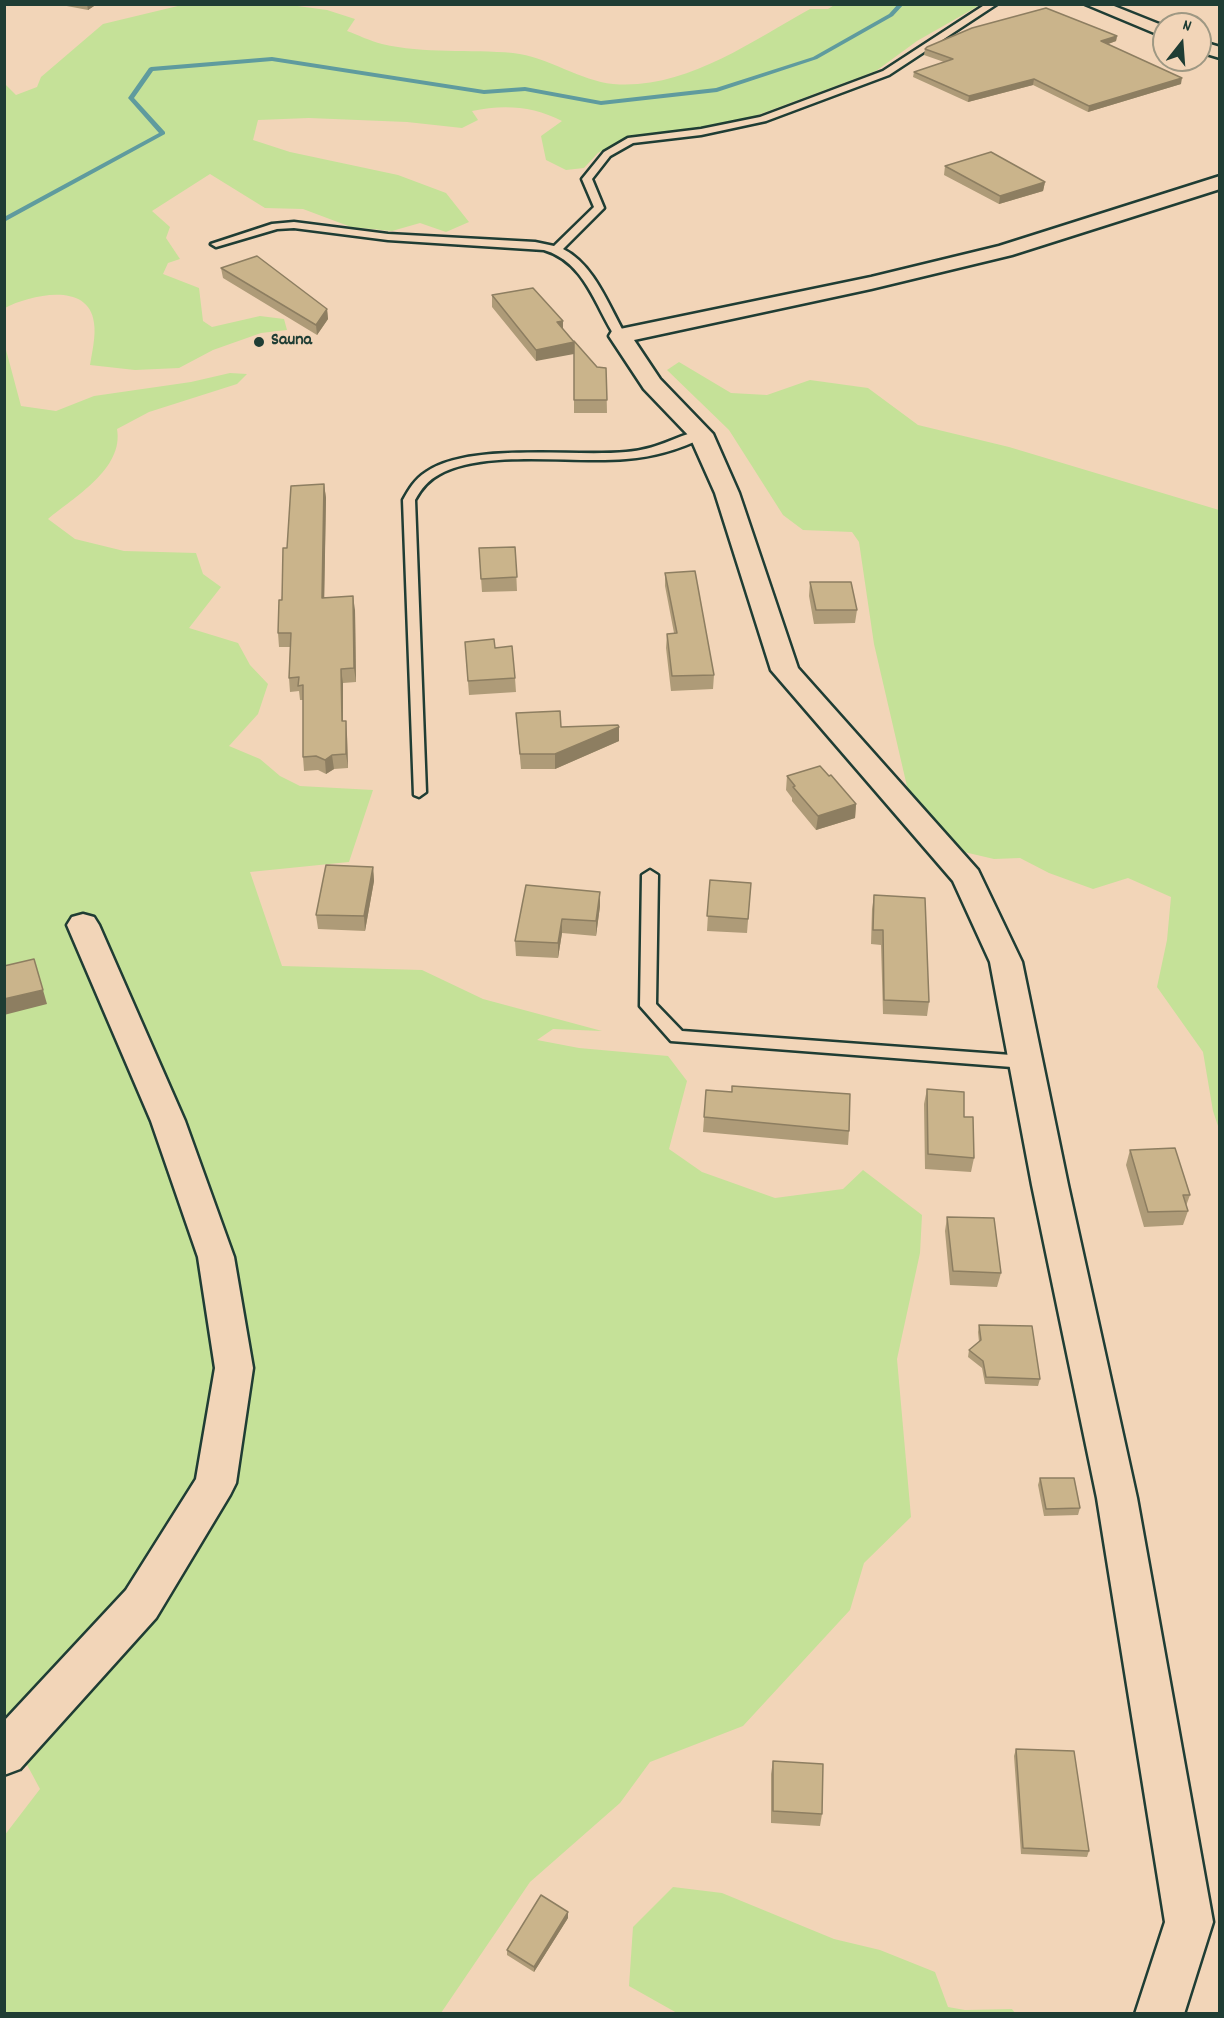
<!DOCTYPE html>
<html>
<head>
<meta charset="utf-8">
<style>
	body { margin:0 }
	#map { position:relative; width:1224px; height:2018px; overflow:hidden; background:#f2d5b8; font-family:Dekko,sans-serif }
	canvas { display:block }
	.frame { position:absolute; inset:0; border:6px solid #1f3d34; pointer-events:none }
	.north { position:absolute; left:1152px; top:12px; width:60px; height:60px; box-sizing:border-box; background:#f2d5b8; border:2px solid #9e9883; border-radius:50%; rotate:17deg; font-size:16px; font-weight:700; line-height:24px; text-align:center; color:#1f3d34 }
	.north::after { content:''; display:block; margin:auto; width:21px; height:27px; background:#1f3d34; clip-path:polygon(50% 0,100% 100%,50% 72%,0 100%) }
</style>
</head>
<body>
<div id="map">
<canvas width="1224" height="2018"></canvas>
<div class="frame"></div>
<div class="north">N</div>
</div>
<script>
const g = document.querySelector('canvas').getContext('2d');
g.lineJoin = 'round';
function fillPath(path, color) { g.fillStyle = color; g.fill(path, 'evenodd'); }
function strokePath(path, color, width, dash) { g.strokeStyle = color; g.lineWidth = width; g.lineCap = dash ? 'butt' : 'round'; g.setLineDash(dash || []); g.stroke(path); }
function write(font, color, halo, rows, align = 'center') {
  g.font = font + ' Dekko,sans-serif'; g.lineWidth = 4.5; g.setLineDash([]); g.textBaseline = 'middle'; g.strokeStyle = halo; g.fillStyle = color; for (const [text, x, y, turn = 0] of rows) {
    g.save(); g.translate(x, y); g.rotate((+turn || 0) * Math.PI / 180); g.textAlign = isNaN(turn) ? turn : align; if (halo) g.strokeText(text, 0, 0); g.fillText(text, 0, 0); g.restore();
  }
}
fillPath(new Path2D(`
	M836,4L980,5L917,41L876,71L755,116L711,126L624,138L598,153L584,168L566,170L546,160L541,136L562,121C534,106 503,104 472,111L478,120L462,128L407,122L309,118L258,120L253,140L290,152L398,175L446,193L469,222L446,232L420,223L392,231L351,227L303,209L265,208L210,174L152,211L170,227L166,238L180,259L168,263L163,274L199,288L203,321L212,327L260,316L284,319L287,330L261,333L213,350L179,368L135,370L90,365C92,352 96,336 94,323C89,281 30,295 5,308V84L16,95L37,87L41,77L103,24L182,5H290L327,10L355,19L347,31C358,35 370,41 382,44C424,54 470,49 513,53C548,57 581,81 613,84C685,90 750,42 810,9H828Z
	M5,346L21,406L56,411L94,396L191,382L230,373L247,374L237,384L149,412L117,429C124,469 74,497 48,519L75,539L124,551L196,553L203,574L221,587L189,628L238,643L250,665L268,684L258,714L229,746L260,759L280,776L300,786L373,790L349,862L250,872L282,966L422,970L483,999L602,1031L553,1029L537,1040L579,1048L668,1056L687,1081L669,1149L702,1172L775,1198L843,1189L863,1170L922,1215L920,1253L897,1359L911,1517L864,1563L850,1610L743,1726L650,1762L620,1803L530,1882L441,2013H5L4,1836L40,1789L4,1722Z
	M679,362L731,393L767,395L810,380L868,388L918,425L1009,447L1219,510V1129L1213,1111L1203,1052L1157,987L1167,940L1171,897L1128,878L1093,889L1049,873L1020,858L994,859L964,852L909,795L874,644L859,542L852,532L803,530L783,515L729,430L667,370Z
	M673,1887L722,1893L834,1939L880,1950L935,1972L948,2007L965,2010L1012,2009L1015,2013H677L629,1986L633,1927Z`), '#c5e198');
fillPath(new Path2D(`
	M898,4H904L893,16L817,59L717,92L601,105L525,91L484,94L272,61L153,71L134,98L165,132V134L4,222V217L159,133L128,98L149,68L151,67L272,57L484,90L525,87L601,101L716,88L813,57L889,14Z`), '#5f9b9e');
const lane = new Path2D(`
	M986,4H997L889,75L766,121L701,135L633,143L610,156L592,179L604,208L563,249C595,265 609,307 626,336L624,338H616C595,306 585,262 544,250L388,240L294,228L277,229L216,247L211,244L272,224L294,222L388,234L535,242L554,246L594,207L582,179L604,152L628,138L701,129L760,117L883,71Z
	M701,430L707,434L705,437C680,449 655,457 626,459C573,464 486,449 440,474C428,480 421,489 415,500L426,792L419,797L414,795L403,500C409,489 415,479 426,472C470,442 572,457 626,452C656,450 674,437 701,430Z
	M650,870L658,875L656,1004L682,1031L1025,1056L1033,1062L1025,1068L671,1041L640,1006L642,875Z`);
const street = new Path2D(`
	M1085,4H1109L1164,26V37Z
	M1200,41L1220,47V58L1200,52Z
	M1220,176V189L1012,255L871,289L634,340L660,379L713,434L739,493L798,668L978,870L1022,962L1068,1185L1137,1498L1213,1922L1184,2014H1135L1165,1922L1097,1498L1032,1185L990,962L953,881L771,670L715,493L690,437L644,389L609,336L612,331L620,329L871,277L999,246Z
	M83,914L94,917L99,925L185,1121L234,1257L253,1368L236,1483L230,1495L156,1618L20,1769L4,1775V1721L126,1590L196,1479L215,1368L198,1257L151,1121L67,925L72,917Z`);
strokePath(lane, '#1f3d34', 5);
strokePath(street, '#1f3d34', 5);
fillPath(lane, '#f2d5b8');
fillPath(street, '#f2d5b8');
fillPath(new Path2D(`
	M56,4H97L88,10Z
	M1117,36L1116,41L1108,44L1181,84L1088,112L1033,85L968,102L913,77L914,72L944,62L924,55L925,49Z
	M945,166L1045,182L1043,191L999,204L944,175Z
	M221,268L327,309L328,319L317,335L223,278Z
	M492,295L563,321V330L536,361L492,307Z
	M574,341L597,367L606,368L607,413H574Z
	M324,484L326,498L324,597L355,610L356,682L343,683V721L347,735L348,768L334,769L326,774L318,770L304,771L303,757V700H300L299,691L290,692L289,678L290,647H279L278,633L287,548Z
	M515,547L517,591L482,592L479,548Z
	M665,573L714,675L713,689L671,691L666,648L667,634L674,633L665,586Z
	M810,582L857,610L855,623L814,624L809,596Z
	M495,648L515,678L516,692L469,695L466,656Z
	M516,713L561,727H619V741L555,769H521Z
	M787,776H829L856,804L855,818L816,830L792,801V798L786,790Z
	M373,867L374,881L365,931L318,929L316,915Z
	M710,880L751,883L747,933L707,931Z
	M600,892V906L596,936L562,933L558,958L516,956L515,941Z
	M874,895L929,1002L927,1016L883,1014L881,945L871,944L872,909Z
	M927,1089L964,1117L974,1158L971,1172L925,1169L924,1104Z
	M706,1090L849,1131L848,1145L703,1132Z
	M1130,1150L1190,1195L1186,1206L1188,1211L1183,1225L1144,1227L1126,1165Z
	M947,1217L1001,1273L997,1287L950,1285L945,1231Z
	M979,1325L1040,1379L1038,1386L985,1384L982,1368L968,1357L969,1350L979,1342L978,1332Z
	M1040,1478L1080,1508L1078,1515L1044,1516L1038,1485Z
	M1016,1749L1089,1851L1087,1857L1021,1854L1014,1756Z
	M773,1761L822,1814L820,1826L771,1823V1774Z
	M568,1918L534,1972L507,1955V1950Z`), '#ae9b78');
fillPath(new Path2D(`
	M87,4H97L88,10Z
	M1117,36L1116,41L1100,47L1101,41Z
	M1182,78L1181,84L1088,112L1089,106Z
	M1034,79L1033,85L968,102L969,96Z
	M1045,182L1043,191L999,204L1000,196Z
	M327,309L328,319L317,335L316,325Z
	M563,321V332L557,322Z
	M574,342V354L536,361V350Z
	M324,484L326,498L324,611L322,598Z
	M353,596L355,610L356,682L354,668Z
	M341,669L343,683V735L342,721Z
	M346,721L347,735L348,768L346,754Z
	M619,727V741L555,769V754Z
	M332,755L334,769L326,774L325,760Z
	M856,804L855,818L816,830L818,816Z
	M373,867L374,881L365,931L364,916Z
	M600,892V906L596,936V921Z
	M562,919V933L558,958V943Z
	M43,990L47,1004L4,1015V999Z
	M568,1912V1918L534,1972V1967Z`), '#8d7e61');
const building = new Path2D(`
	M1046,8L1117,36L1101,41L1182,78L1089,106L1034,79L969,96L914,72L953,59L925,49L927,47L972,28Z
	M991,152L1045,182L1000,196L945,166Z
	M257,256L327,309L316,325L221,268Z
	M533,288L563,321L557,322L574,342L536,350L492,295Z
	M574,341L597,367L606,368L607,400H574Z
	M324,484L322,598L353,596L354,668L341,669L342,721H346V754L332,755L325,760L316,756L303,757V685L298,686L299,677L289,678L291,633H278L279,600H282L283,548H287L291,486Z
	M515,547L517,577L481,579L479,548Z
	M695,571L714,675L672,676L667,634L677,633L665,573Z
	M810,582H851L857,610H816Z
	M494,639L495,648L512,646L515,678L468,681L465,642Z
	M560,711L561,727L618,725L619,727L555,754H520L516,713Z
	M820,766L829,776L831,775L856,804L818,816L793,787L795,786L787,776Z
	M326,865L373,867L364,916L316,915Z
	M710,880L751,883L748,919L707,916Z
	M526,885L600,892L596,921L562,919L558,943L515,941Z
	M874,895L925,898L929,1002L884,1000L883,930H873Z
	M34,959L43,990L4,999V966Z
	M732,1086L850,1094L849,1131L704,1117L706,1090L732,1092Z
	M927,1089L964,1092V1117H973L974,1158L928,1154Z
	M1175,1148L1190,1195H1183L1188,1211L1148,1212L1130,1150Z
	M947,1217L994,1218L1001,1273L953,1271Z
	M979,1325L1032,1326L1040,1379L986,1377L983,1361L969,1350L981,1340Z
	M1040,1478H1074L1080,1508L1046,1509Z
	M1016,1749L1074,1751L1089,1851L1023,1848Z
	M773,1761L823,1764L822,1814L773,1811Z
	M541,1895L568,1912L534,1967L507,1950Z`);
fillPath(building, '#cab48b');
strokePath(building, '#8d7e61', 1.5);
for (const [x, y, r, color] of [
	[259,342,6,"#1f3d34"]
]) { const dot = new Path2D(); dot.arc(x, y, r, 0, 2 * Math.PI); g.fillStyle = color; g.fill(dot); strokePath(dot, '#f2d5b8', 2); }
write('bold 18px', '#1f3d34', '#f2d5b8', [
	["Sauna",271,342]
], 'left');
</script>
</body>
</html>
